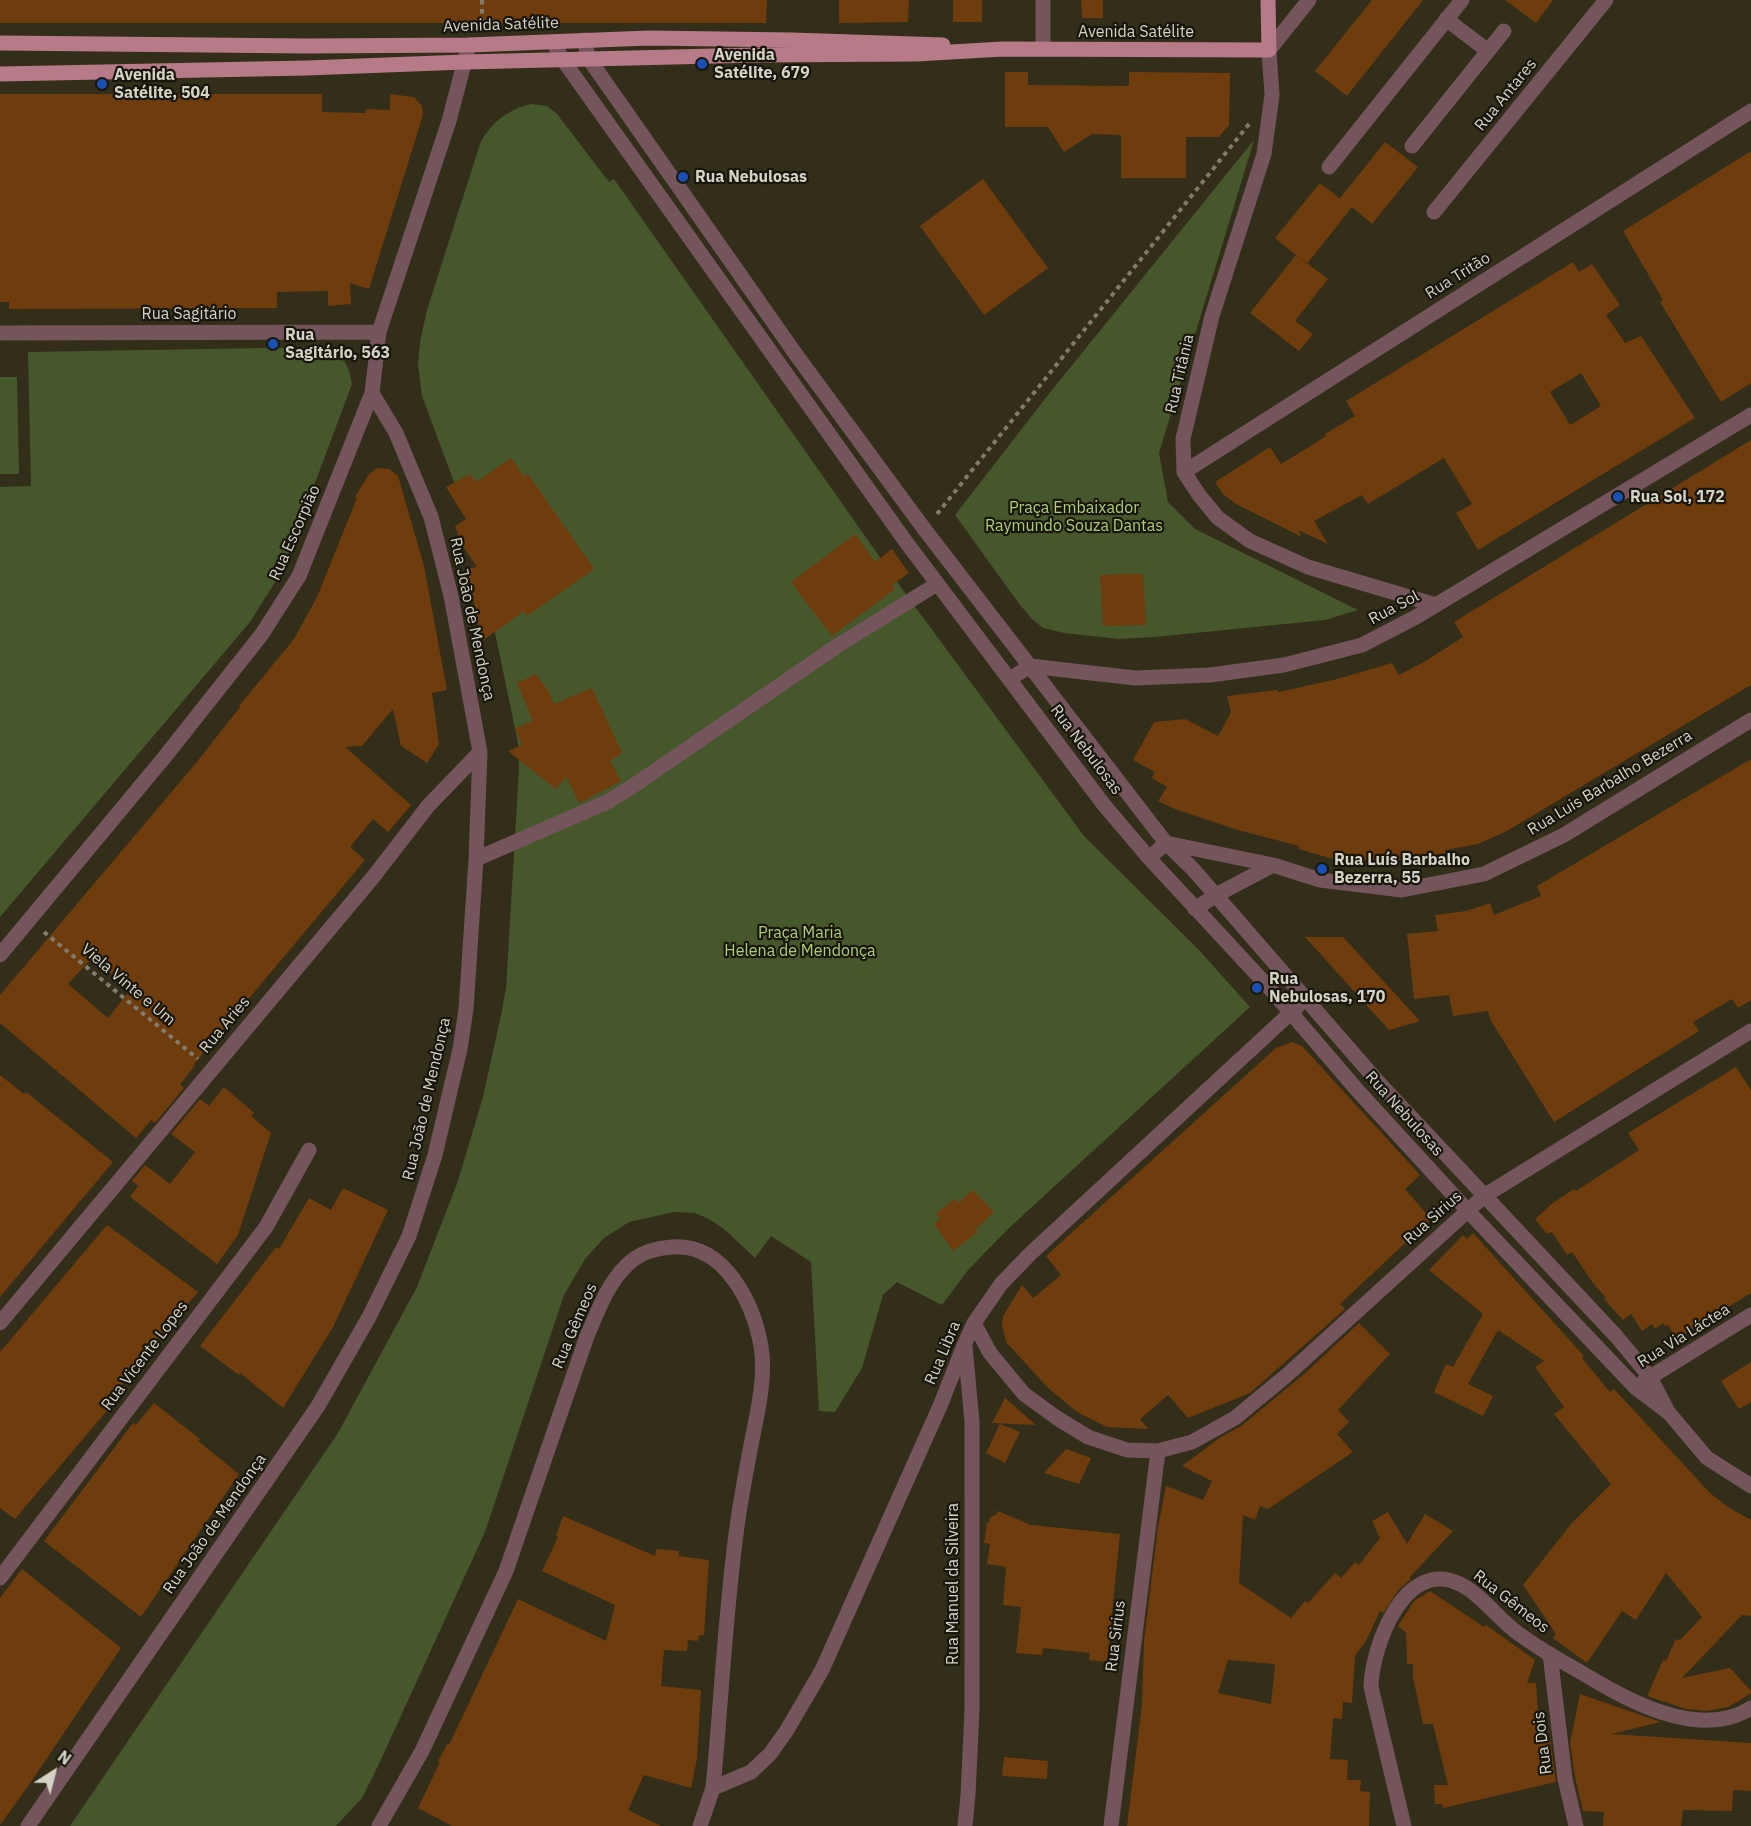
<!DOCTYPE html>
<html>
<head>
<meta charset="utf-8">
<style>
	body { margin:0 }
	#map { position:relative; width:1751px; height:1826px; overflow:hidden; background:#322e19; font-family:"IBM Plex Sans",sans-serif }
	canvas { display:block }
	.north { position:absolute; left:24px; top:1742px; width:60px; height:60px; -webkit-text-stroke:4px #18160d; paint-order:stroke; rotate:36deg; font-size:16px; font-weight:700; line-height:24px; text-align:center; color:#d5d2c6 }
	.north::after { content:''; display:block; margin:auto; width:21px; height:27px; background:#d5d2c6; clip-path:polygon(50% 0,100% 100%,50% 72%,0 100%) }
</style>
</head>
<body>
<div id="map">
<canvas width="1751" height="1826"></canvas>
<div class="north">N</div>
</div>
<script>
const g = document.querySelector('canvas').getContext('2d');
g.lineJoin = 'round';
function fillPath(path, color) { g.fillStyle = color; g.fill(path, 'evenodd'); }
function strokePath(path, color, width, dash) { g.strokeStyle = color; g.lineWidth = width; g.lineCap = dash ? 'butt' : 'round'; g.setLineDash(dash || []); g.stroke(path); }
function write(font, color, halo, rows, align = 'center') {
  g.font = font + ' "IBM Plex Sans",sans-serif'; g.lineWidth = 4.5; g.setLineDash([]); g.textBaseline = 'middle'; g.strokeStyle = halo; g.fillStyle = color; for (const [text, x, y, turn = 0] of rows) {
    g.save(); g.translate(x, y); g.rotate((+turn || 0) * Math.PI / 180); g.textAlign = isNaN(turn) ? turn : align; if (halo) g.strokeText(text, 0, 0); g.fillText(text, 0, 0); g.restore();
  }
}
fillPath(new Path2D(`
	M531,104L547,106L557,114L609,182L614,179L905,593L1084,836L1199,950L1250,1007L1009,1228L968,1270L942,1305L897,1282L883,1295L862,1368L835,1412L819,1411L811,1262L771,1236L755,1258L724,1229L709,1219L695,1213L674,1212L629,1222L604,1238L585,1259L564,1295L485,1532L378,1766L362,1798L336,1826H70L338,1433L417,1287L458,1181L483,1097L501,1015L506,989L519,769L518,743L476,541L422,396L418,365L420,342L427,310L480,144C489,124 510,108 531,104Z
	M1254,140L1159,453L1168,502L1195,529L1358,610L1325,620L1155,637L1119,639L1064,633L1043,628L1032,619L1020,605L955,515L1048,395Z
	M326,347C343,355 349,365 352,384L282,571L250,622L0,917V487L31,486L28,352Z
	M0,377H17L19,474H0Z`), '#47572c');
fillPath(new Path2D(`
	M0,0H767L766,23H0Z
	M839,0H909L908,22L839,23Z
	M953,0H982V22H953Z
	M1081,0H1103V18H1082Z
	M1372,0H1423L1347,96L1315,71Z
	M1505,0H1553L1536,23Z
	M1005,72H1028V85L1129,86V72L1230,73L1229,125L1219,137H1186V178H1121V135L1092,134L1064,152L1048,127H1005Z
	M0,94H322V112L366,113L365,109L390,110V94L414,97L422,106L423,115L369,289L350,283L351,304L328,306V291L277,292V308L9,309V302H0Z
	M1385,142L1418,167L1372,224L1352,207L1307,264L1275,238L1320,183L1343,201L1340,198Z
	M1751,151V383L1721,402L1660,302L1663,300L1623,231Z
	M983,179L1048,268L984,315L920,226Z
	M1296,255L1328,279L1295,321L1313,334L1299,351L1250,313Z
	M1573,262L1579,272L1592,264L1620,305L1606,315L1625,343L1641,336L1695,418L1478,550L1456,513L1472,504L1444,458L1368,504L1362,495L1314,521L1328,544L1298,530L1302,537L1236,504L1223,494L1215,482L1270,447L1281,464L1312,445L1326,436L1325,434L1355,416L1346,401ZM1581,373L1601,406L1570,425L1550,392Z
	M1751,440V685L1507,831L1478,844L1445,850L1446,853L1404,860H1336L1299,849V846L1238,830L1175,809L1158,801L1167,787L1152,778L1155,772L1133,760L1154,722L1185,719L1218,736L1231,712L1227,696L1277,690L1279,692L1337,679L1392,663L1399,675L1424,662L1463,637L1454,622Z
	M511,458L524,477L528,474L594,569L527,616L524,611L482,641L467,569L477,567L462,545L455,526L466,519L446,487L470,474L476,482Z
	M377,468L389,469L398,476L424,566L447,690L432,693L439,744L427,763L401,746L393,709L362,746L345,747L411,805L388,832L373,819L350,847L365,860L194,1064L195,1065L180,1085L184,1088L155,1123L151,1120L136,1138L0,1023V995L196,763L240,707L239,706L294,639L317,597L357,498L355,497L369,474ZM92,958L131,989L108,1018L68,984Z
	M855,534L875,562L892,549L909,573L892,585L895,589L832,636L791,582Z
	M1122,574H1143L1146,625L1103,626L1100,575Z
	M536,674L549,692L554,704L592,688L622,753L610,761L621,781L579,803L566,777L556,789L508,751L522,745L515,728L533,721L517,683Z
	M1751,759V1000L1738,1008L1732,999L1693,1022L1699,1031L1554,1122L1491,1021L1488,1011L1453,1016L1449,995L1414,999L1407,934L1438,931L1435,915L1466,911L1490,903L1494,915L1541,896L1537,886Z
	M1305,937H1343L1420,1021L1389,1030Z
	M1292,1042L1302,1046L1420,1175L1405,1189L1431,1219L1340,1304L1345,1309L1250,1393L1188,1418L1168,1395L1140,1419L1148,1429L1107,1427L1077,1412L1048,1388L1006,1342L1002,1325L1003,1316L1022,1285L1033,1298L1061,1275L1046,1256L1276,1048Z
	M1736,1067L1751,1090V1293L1676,1339L1668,1325L1665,1326L1663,1323L1655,1329L1652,1324L1642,1331L1631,1314L1623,1320L1604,1299L1606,1298L1593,1283L1572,1252L1567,1255L1552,1232L1547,1234L1535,1219L1554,1202L1574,1189L1576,1191L1639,1150L1628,1133Z
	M0,1075L24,1094L26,1092L113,1162L0,1297Z
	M224,1087L254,1113L251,1116L271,1133L238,1235L217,1264L130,1197L138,1186L132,1181L145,1165L170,1184L195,1152L171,1134L200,1099L209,1106Z
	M343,1188L388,1210L333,1327L283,1408L240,1373L239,1375L200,1346L276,1247L279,1249L309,1198L331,1210Z
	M973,1190L994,1212L975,1230L978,1232L953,1251L934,1224L940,1219L936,1213L955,1199L958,1203Z
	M107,1225L198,1292L139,1361L108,1404L111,1406L15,1519L0,1508V1352Z
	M1473,1233L1584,1356L1582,1358L1610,1392L1614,1389L1710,1493L1731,1509L1751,1520V1616L1742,1615L1682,1678L1730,1668L1751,1691V1693L1737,1702L1728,1707L1707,1711L1686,1709L1647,1696L1663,1660L1666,1661L1676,1639L1680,1640L1702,1617L1666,1573L1636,1620L1622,1611L1587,1663L1553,1638L1556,1634L1523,1585L1571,1524L1611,1484L1554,1414L1564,1407L1535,1367L1544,1361L1498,1330L1468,1384L1493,1396L1483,1416L1434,1392L1446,1364L1453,1367L1483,1314L1429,1270L1463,1235L1467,1239Z
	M1359,1323L1390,1354L1338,1410L1349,1422L1337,1434L1353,1452L1268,1509L1260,1506L1255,1520L1243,1515L1239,1583L1291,1618L1305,1601L1308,1603L1335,1573L1341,1578L1355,1562L1359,1565L1380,1538L1372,1521L1388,1512L1407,1544L1425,1514L1453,1531L1409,1578L1411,1579L1400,1588L1383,1613L1380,1611L1366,1641L1355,1656L1352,1703L1343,1702L1342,1719L1333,1718L1330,1759L1348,1760L1347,1780H1361L1360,1791L1370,1792L1369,1826H1127L1142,1704L1144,1641L1158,1527L1166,1486L1203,1500L1212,1481L1182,1466L1221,1437L1241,1426L1303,1375ZM1228,1660L1275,1664L1271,1704L1218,1693Z
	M1751,1362V1402L1739,1409L1721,1381Z
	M1005,1398L1036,1425L992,1423Z
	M154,1403L200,1439L198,1441L239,1474L141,1617L44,1541L133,1423L136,1425Z
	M1000,1424L1020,1432L1005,1463L986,1453Z
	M1066,1449L1091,1458L1079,1484L1044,1473Z
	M998,1511L1031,1525L1120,1534L1107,1662L1089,1660L1090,1653L1043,1648L1042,1655L1016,1653L1021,1607L1003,1605L1006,1567L987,1564L990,1544L984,1543L987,1522L989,1523L990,1517L996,1515Z
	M563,1516L655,1556L656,1549L679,1551V1556L709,1560L704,1635H699L698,1641L688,1640L687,1651L664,1650L661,1686L701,1690L697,1759L691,1788L644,1775L628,1810L661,1826H452L418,1808L440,1762L438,1761L447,1744L449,1745L518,1599L606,1641L615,1605L542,1571L558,1537L556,1536Z
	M22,1569L121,1648L31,1782L0,1825V1598Z
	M1430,1591L1484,1627L1486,1625L1535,1660L1527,1683H1536L1540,1737L1543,1738V1743L1545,1738L1550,1739L1556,1782L1443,1808L1442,1804H1435L1434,1785H1448L1433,1724H1423L1413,1678V1664H1407L1406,1633L1398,1626L1414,1601Z
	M1580,1694L1661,1722L1611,1734L1751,1743V1791L1733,1790L1732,1811L1683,1810L1681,1826H1603L1604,1812L1583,1811L1575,1777L1570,1743Z
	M1004,1757L1048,1761L1047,1779L1002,1776Z`), '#6f3c0d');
strokePath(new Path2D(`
	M482,0V26
	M937,514L1249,124
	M44,932L198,1059`), '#807c6c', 4, [4.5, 4.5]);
strokePath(new Path2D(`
	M1309,0L1269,50L1272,95L1264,154L1212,316L1183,439L1184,472L1199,495L1218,518L1250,541L1308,567L1436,605
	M1446,19L1488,51
	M584,40L589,59L797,356L925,530L1166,843L1192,868L1378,1082L1616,1336L1650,1377L1666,1408
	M553,42L563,60L906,542L1104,805L1149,858L1274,993L1358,1091L1468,1211L1636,1388L1669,1413L1707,1458L1751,1486
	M1043,49V0
	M1412,146L1504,31
	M1329,167L1462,0
	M1434,212L1606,0
	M0,333L379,332
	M1184,472L1751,111
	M1010,679L1030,666L1135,678L1210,675L1284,665L1362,645L1416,617L1751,415
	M1149,858L1166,843L1273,865L1320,880L1402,890L1484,874L1564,835L1751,720
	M476,859L607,802L630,788L837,646L937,584
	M1195,909L1216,895L1273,865
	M0,955L163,759L262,634L299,576L372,393L379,332L449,121L469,45
	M0,1323L374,876L428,806L480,752
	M974,1323L990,1353L1024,1394L1057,1418L1088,1437L1127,1450L1158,1451L1192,1442L1235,1418L1287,1375L1484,1196L1751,1031
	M1644,1381L1751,1315
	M0,1578L266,1227L309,1150
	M1550,1654L1565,1779L1576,1826
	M713,1788L751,1772L770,1754L787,1730L822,1670L940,1406L965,1343L974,1323L1001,1284L1030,1254L1298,1006
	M28,1826L318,1406L369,1317L409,1236L435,1155L460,1049L466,1009L476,859L480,752L451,596L431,517L396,433L372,393
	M379,1826L422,1751L506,1571L587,1336C599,1309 609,1278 634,1259C645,1251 658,1248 672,1247C724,1243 753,1302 761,1346C766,1376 758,1410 752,1440C746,1471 740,1503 736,1534C725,1618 721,1704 713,1788L700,1826
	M965,1826L968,1795L972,1710V1422L965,1346
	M1111,1826L1158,1451
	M1404,1826L1371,1687C1372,1647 1404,1557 1460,1584C1482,1595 1498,1619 1519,1634C1537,1647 1557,1659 1577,1670C1624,1698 1697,1742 1751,1708`), '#73555b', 15);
strokePath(new Path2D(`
	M0,43L307,46L469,45L649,38L792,40L943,45
	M0,74L307,68L465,62L757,55L916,54L1003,49L1269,50L1268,0`), '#b77a88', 15);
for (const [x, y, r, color] of [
	[702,64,6,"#1a4fb4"],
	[102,84,6,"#1a4fb4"],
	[683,177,6,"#1a4fb4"],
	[273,344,6,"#1a4fb4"],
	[1618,497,6,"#1a4fb4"],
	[1322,869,6,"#1a4fb4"],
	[1257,988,6,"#1a4fb4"]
]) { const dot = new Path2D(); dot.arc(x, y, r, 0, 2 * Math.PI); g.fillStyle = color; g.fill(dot); strokePath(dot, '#18160d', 2); }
write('16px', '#d5d2c6', '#18160d', [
	["Avenida Satélite",501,25,-2],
	["Avenida Satélite",1136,32],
	["Rua Antares",1506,95,-51],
	["Rua Tritão",1458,276,-32],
	["Rua Sagitário",189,314],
	["Rua Titânia",1180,374,-77],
	["Rua Escorpião",295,533,-66],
	["Rua Sol",1394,608,-28],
	["Rua João de Mendonça",472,619,78],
	["Rua Nebulosas",1086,750,53],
	["Rua Luis Barbalho Bezerra",1610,783,-31],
	["Viela Vinte e Um",128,985,40],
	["Rua Aries",225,1025,-50],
	["Rua João de Mendonça",427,1099,-77],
	["Rua Nebulosas",1404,1114,48],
	["Rua Sirius",1433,1218,-42],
	["Rua Gêmeos",575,1326,-67],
	["Rua Via Láctea",1684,1336,-32],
	["Rua Libra",943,1353,-67],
	["Rua Vicente Lopes",145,1356,-53],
	["Rua João de Mendonça",215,1524,-55],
	["Rua Manuel da Silveira",953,1584,-90],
	["Rua Gêmeos",1511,1602,38],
	["Rua Sirius",1116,1636,-83],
	["Rua Dois",1543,1743,-97]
]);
write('bold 16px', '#d5d2c6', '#18160d', [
	["Avenida",714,55],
	["Satélite, 679",714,73],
	["Avenida",114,75],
	["Satélite, 504",114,93],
	["Rua Nebulosas",695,177],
	["Rua",285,335],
	["Sagitário, 563",285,353],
	["Rua Sol, 172",1630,497],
	["Rua Luís Barbalho",1334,860],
	["Bezerra, 55",1334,878],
	["Rua",1269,979],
	["Nebulosas, 170",1269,997]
], 'left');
write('16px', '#adcf76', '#18160d', [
	["Praça Embaixador",1074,508],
	["Raymundo Souza Dantas",1074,526],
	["Praça Maria",800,933],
	["Helena de Mendonça",800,951]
]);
</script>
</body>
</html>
